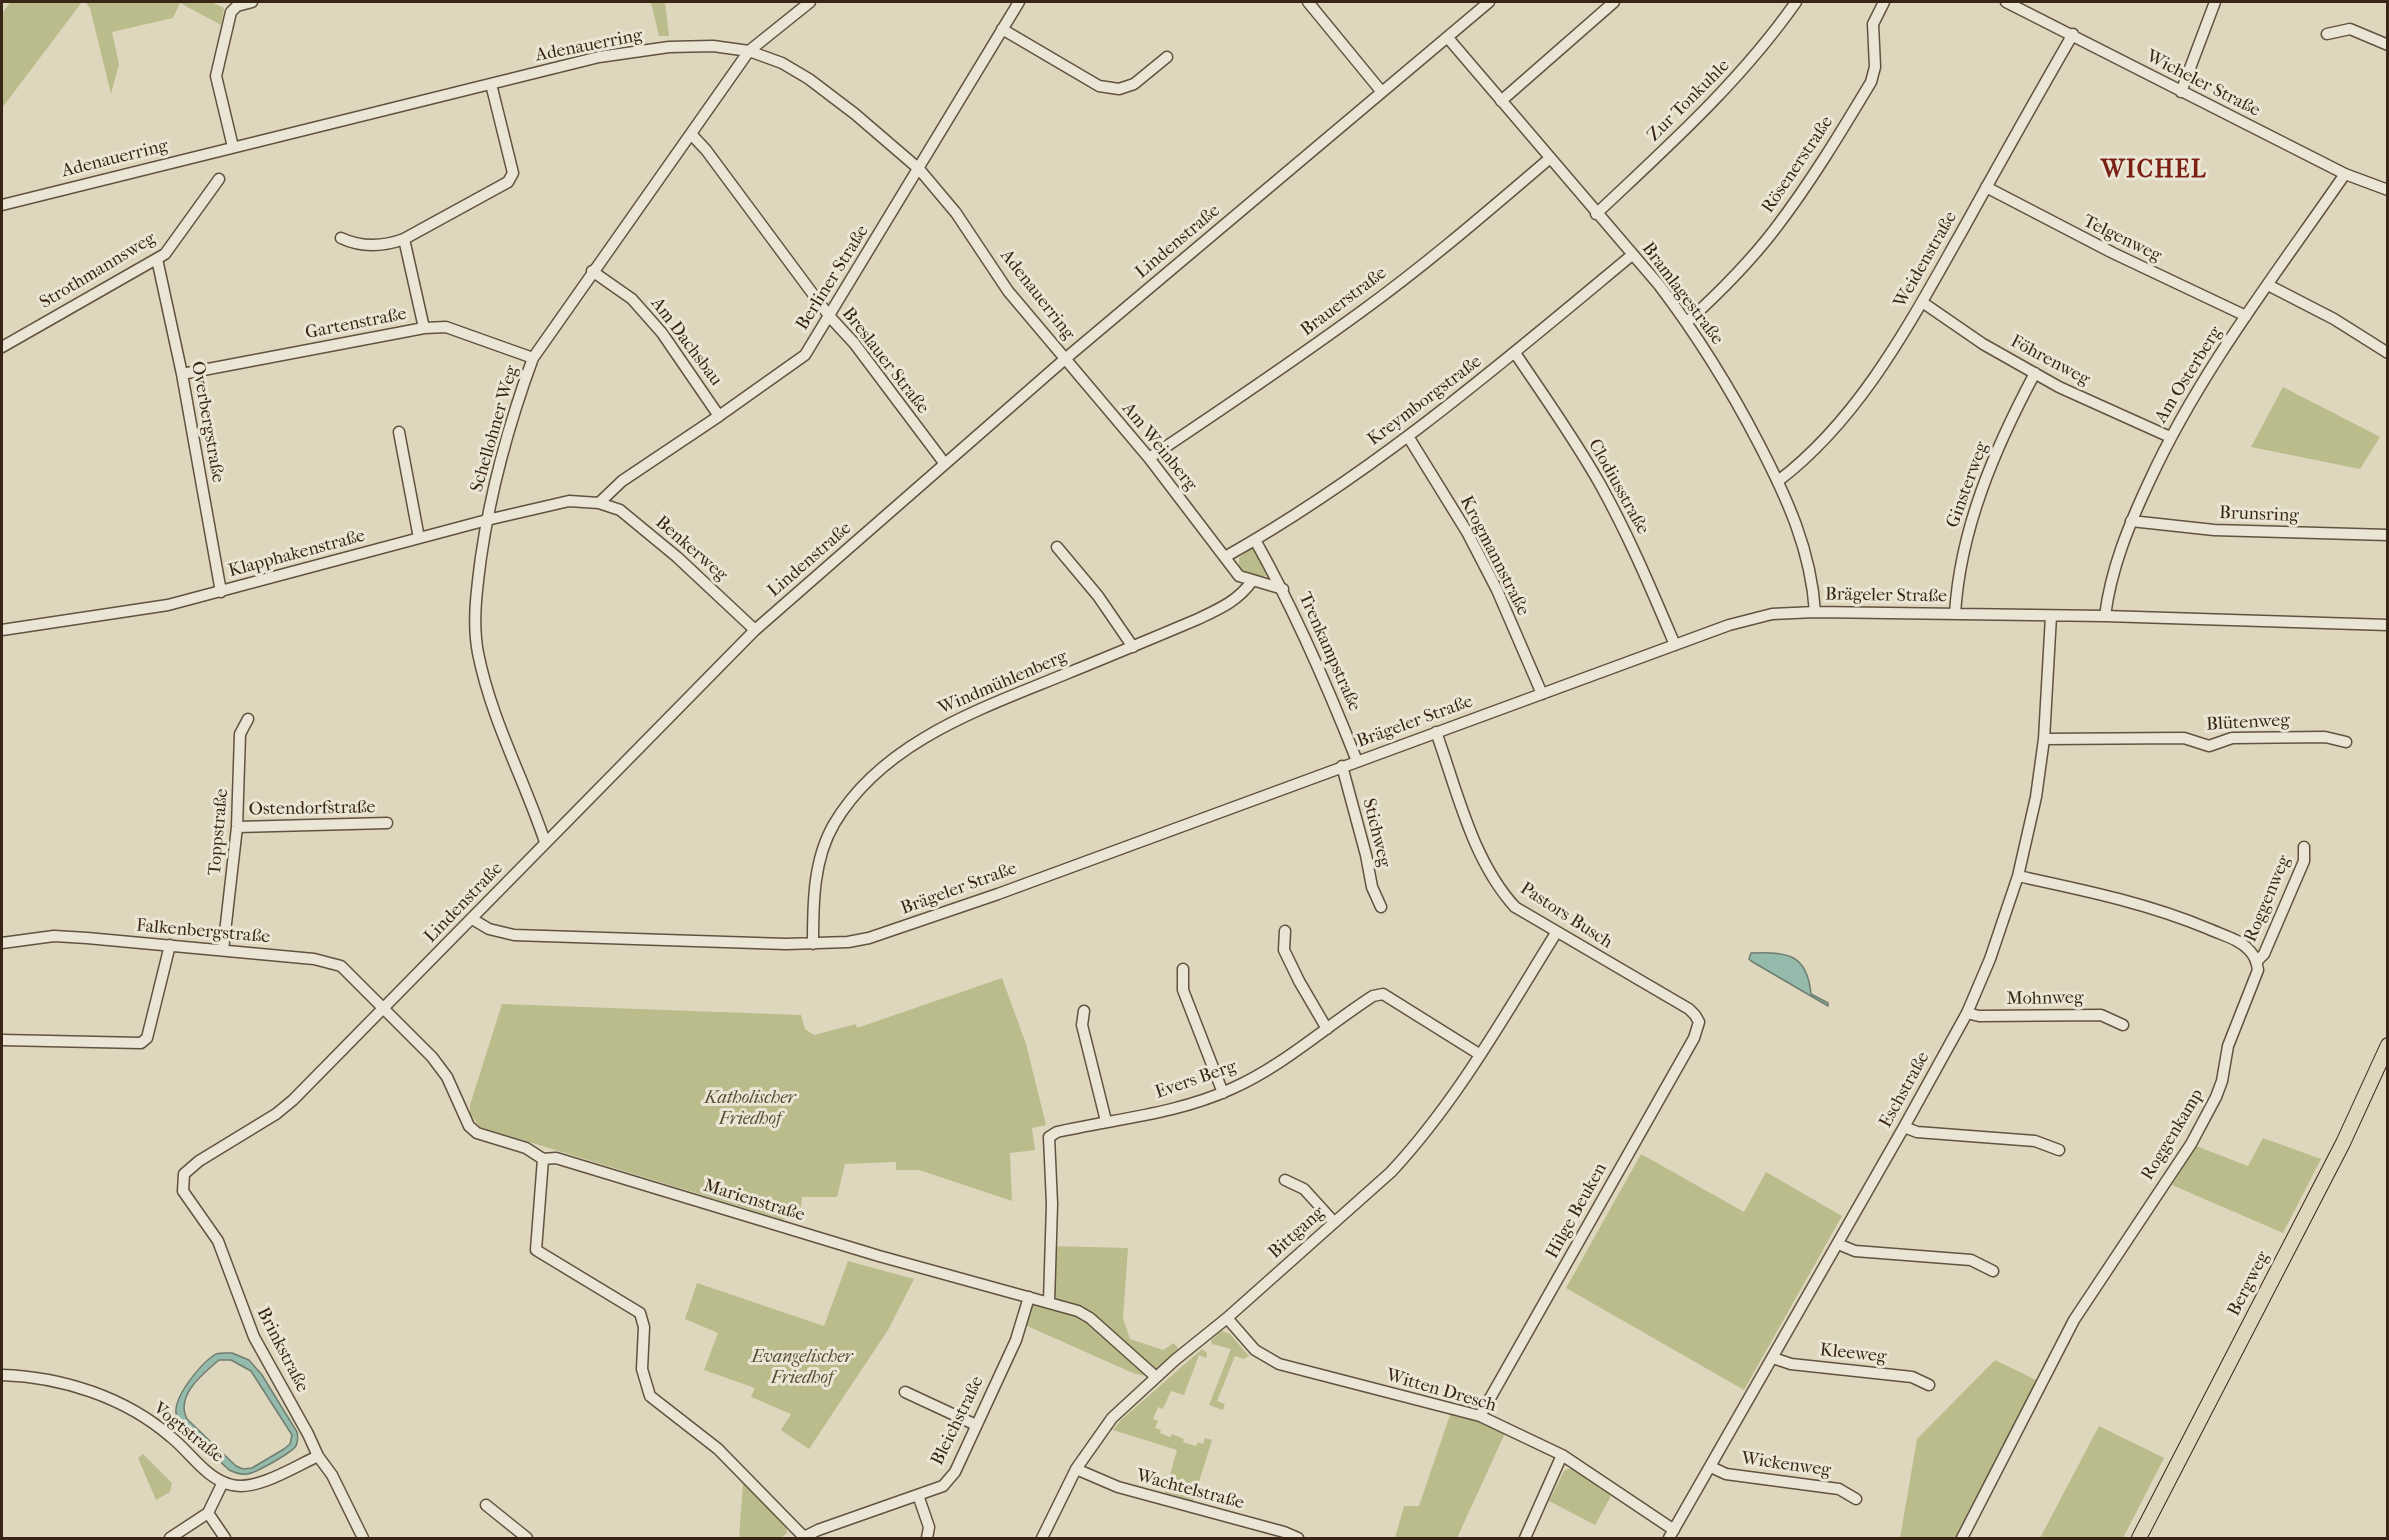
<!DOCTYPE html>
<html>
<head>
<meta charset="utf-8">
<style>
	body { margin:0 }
	#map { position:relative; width:2389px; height:1540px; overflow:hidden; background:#ded7bd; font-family:"IM FELL French Canon",serif }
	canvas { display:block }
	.frame { position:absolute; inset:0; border:3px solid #392515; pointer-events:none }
</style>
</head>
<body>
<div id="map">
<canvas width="2389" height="1540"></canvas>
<div class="frame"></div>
</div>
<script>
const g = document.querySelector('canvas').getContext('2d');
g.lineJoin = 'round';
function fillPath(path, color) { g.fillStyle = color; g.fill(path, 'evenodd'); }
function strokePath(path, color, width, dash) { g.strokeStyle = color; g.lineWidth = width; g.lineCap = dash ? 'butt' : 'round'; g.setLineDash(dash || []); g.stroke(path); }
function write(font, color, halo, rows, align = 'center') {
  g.font = font + ' "IM FELL French Canon",serif'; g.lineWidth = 6; g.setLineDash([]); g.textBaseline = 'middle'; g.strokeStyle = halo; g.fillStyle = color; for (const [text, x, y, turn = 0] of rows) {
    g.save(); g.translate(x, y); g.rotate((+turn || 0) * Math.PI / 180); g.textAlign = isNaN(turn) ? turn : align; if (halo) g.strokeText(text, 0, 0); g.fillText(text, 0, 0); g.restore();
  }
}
fillPath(new Path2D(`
	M10,2H82L2,108V14Z
	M85,2H211L224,8L221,25L180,3L173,18L112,32L119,64L111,94L90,8Z
	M651,2H665L669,36H659Z
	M2283,387L2380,437L2360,469L2251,447Z
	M1251,548H1255L1268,575C1258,580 1246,574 1239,567V558Z
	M1002,978L1026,1044L1046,1125L1032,1128L1035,1150L1010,1153L1012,1201L919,1170H896V1162L845,1164L837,1197H802L801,1207H788L784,1220L480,1127L470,1114V1105L502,1004L801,1015L805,1029L814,1035L856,1024L857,1028Z
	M2263,1138L2321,1159L2283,1233L2172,1185L2196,1146L2248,1166Z
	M1641,1154L1744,1212L1766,1172L1842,1216L1744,1390L1566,1288Z
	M1051,1246L1128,1248L1123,1318L1130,1339L1163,1350L1174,1343L1182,1354L1156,1377L1135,1374L1025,1325L1029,1297L1049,1302Z
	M848,1261L914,1279L888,1330L809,1449L781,1430L791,1414L751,1397L755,1388L704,1370L718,1333L685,1319L697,1283L824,1326Z
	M1222,1331L1230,1334L1249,1356L1244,1359L1235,1356L1217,1401L1225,1404L1223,1410L1209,1405L1231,1349L1212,1344L1211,1340Z
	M1202,1349L1207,1353L1206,1358L1199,1355L1184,1395L1171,1391L1163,1409L1158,1407L1153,1419L1158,1421L1155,1428L1161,1430L1160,1433L1170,1437L1172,1434L1184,1439L1183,1442L1196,1446L1198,1442L1203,1444L1205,1438L1212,1440L1193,1501L1165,1493L1177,1450L1113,1430L1121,1420Z
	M1995,1360L2042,1383L1962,1538H1900L1917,1439Z
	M1452,1409L1507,1429L1457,1538H1395L1404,1506H1419Z
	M2099,1426L2164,1458L2123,1538H2040Z
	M143,1454L172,1483L170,1492L156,1500L138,1458Z
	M1567,1469H1572L1611,1496L1595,1525L1549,1501L1564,1471Z
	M743,1483L786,1528L787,1533L781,1538H739Z`), '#babc8c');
const water = new Path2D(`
	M1751,953C1787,952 1807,953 1811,994L1828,1003V1006L1751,961L1749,959Z
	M232,1353L249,1360L262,1375L297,1432C298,1436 298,1441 296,1446C291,1453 256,1473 247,1474C240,1475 235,1473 229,1470C218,1459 181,1429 177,1417C170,1400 200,1365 214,1355C218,1352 226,1353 232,1353ZM219,1360H231L251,1371L292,1435L290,1444L284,1449L252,1468L243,1469L236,1466L187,1419C175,1395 203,1374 219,1360Z`);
fillPath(water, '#94baac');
strokePath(water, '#707e70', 1.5);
const minor = new Path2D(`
	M1308,2L1381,91
	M2006,2L2345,174L2388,190
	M1002,29L1099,86L1119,89L1134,84L1167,57
	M2327,34L2350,29L2388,45
	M1448,38L1659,285C1697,335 1730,388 1759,444C1787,498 1811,550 1815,612
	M2181,92L2215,2
	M1501,101L1614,2
	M692,135L706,150L830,317L854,343L945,464
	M233,147L216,76L231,12L237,6L252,2
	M1986,187L2113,253L2246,316
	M2,205L599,57L669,47L713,46L749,51L782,63L809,79L855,114L919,169L956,213L1008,291L1149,458L1239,576L1283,589
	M1596,214C1668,146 1739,83 1796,2
	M341,238C362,248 382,247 404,239
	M157,259L182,374L221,592
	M592,271L632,299L662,333L719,416
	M2268,285L2334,319L2388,353
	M1922,302L1983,344L2059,387L2170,437
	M1687,322C1719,293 1749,263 1775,229C1811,182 1841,132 1871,82L1875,67L1873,24L1884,2
	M424,328L404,239L508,182L513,173L491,84
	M2,347L165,254L219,179
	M1515,353C1544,396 1574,438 1600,484C1629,536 1652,591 1675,645
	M182,374L424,328L446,327L533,358
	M399,432L419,538
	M1409,438L1467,532L1497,590L1542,694
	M1149,458C1221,410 1292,362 1362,311C1427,264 1488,211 1549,159
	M1778,481C1861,418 1911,321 1961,233C1998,166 2035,100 2073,34
	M599,503L622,481L719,416L805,355L1019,2
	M2131,521L2214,530L2388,535
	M1255,540C1295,611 1327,685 1357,761
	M1057,547L1098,596L1133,647
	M1225,557C1373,474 1502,363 1632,255
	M1955,614C1960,529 1995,448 2035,373
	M2105,616C2111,568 2129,525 2149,482C2200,371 2276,274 2345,174
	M2,630L168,605L487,520L569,501L599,503L620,510L677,557L755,630
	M1436,732C1457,790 1472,860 1515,907L1689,1009L1695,1015L1699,1022L1694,1038L1480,1416
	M2044,739L2184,738L2209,746L2232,738L2325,737L2346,742
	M1342,766L1366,855L1372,887L1381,907
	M237,827L387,823
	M545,842C524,779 491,719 478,653C472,622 477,588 481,557C491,489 509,423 533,358L749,51L810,2
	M472,919L489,929L514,935L786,944L848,942L869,938L998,894L1729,625L1772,614L1815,612L2105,616L2388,625
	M1285,931L1284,950L1299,981L1327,1029
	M2,943L54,936L87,938L314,959L341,966L432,1057L447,1077L469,1126L477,1133L526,1148L543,1159L556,1158L879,1256L1078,1311L1090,1318L1156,1377
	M813,944C813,904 813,860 834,824C882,742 980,709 1063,675C1108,657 1153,638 1198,619C1219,609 1238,601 1252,581
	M223,950L237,827L240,734L248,719
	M2257,961L2264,954L2304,861V847
	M1183,969V990L1223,1093
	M1084,1011L1082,1025L1106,1121
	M1967,1013L1979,1016L2101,1015L2123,1025
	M2,1040L141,1043L147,1038L170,945
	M1904,1127L1917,1132L2035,1141L2059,1150
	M543,1159L536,1250L640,1313L644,1327L642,1369L650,1396L718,1449L804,1537
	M1285,1180L1304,1189L1334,1222
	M1838,1244L1855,1251L1971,1260L1993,1271
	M1049,1302L1052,1204L1049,1137L1057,1132C1114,1119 1177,1114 1231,1089C1283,1066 1325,1027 1373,996L1383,994L1479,1054
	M1227,1318L1255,1350L1279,1364L1480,1416L1562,1455L1674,1530
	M1773,1358L1791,1364L1912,1377L1929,1385
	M2,1375C62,1377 125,1397 171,1437C190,1452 207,1480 232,1485C257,1491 294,1467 318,1456
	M905,1392L976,1425
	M1711,1467L1726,1474L1839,1489L1856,1499
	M1076,1469L1118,1487L1284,1532L1298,1538
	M918,1495L929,1527L927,1538
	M486,1505L527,1538
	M208,1513L225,1538
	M170,1538L208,1513L223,1482
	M363,1538L332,1475L318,1456L308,1434L254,1337L218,1241L183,1191L184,1174L199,1161L276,1114L293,1100L755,630L1065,359L1489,2
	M802,1538L818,1530L943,1486L955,1472L1016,1340L1029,1297
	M1042,1538L1076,1469L1112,1418L1175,1360L1227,1318L1391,1172C1457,1101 1505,1015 1556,933
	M1525,1538L1562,1455
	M1669,1538L1904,1127L1967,1013L1990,959L2018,876L2036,797L2044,739L2051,616
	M1962,1538L2074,1320L2191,1144L2216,1097L2222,1081L2228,1046L2258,970C2257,962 2255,956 2249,950C2239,939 2222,935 2209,929C2147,903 2083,890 2018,876`);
const major = new Path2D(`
	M2139,1538L2343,1143L2388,1045`);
strokePath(minor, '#62523f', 13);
strokePath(major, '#392515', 16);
strokePath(minor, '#eae5d4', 10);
strokePath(major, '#ded7bd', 14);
write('18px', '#392515', '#eae5d4', [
	["Adenauerring",589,46,-11],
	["Wicheler Straße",2203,84,27],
	["Zur Tonkuhle",1689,101,-45],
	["Adenauerring",115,159,-14],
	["Rösenerstraße",1798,165,-56],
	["Telgenweg",2122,239,26],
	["Lindenstraße",1178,242,-40],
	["Weidenstraße",1926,260,-60],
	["Strothmannsweg",98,271,-31],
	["Berliner Straße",833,278,-58],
	["Bramlagestraße",1682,294,53],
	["Adenauerring",1037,295,52],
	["Brauerstraße",1344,302,-37],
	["Gartenstraße",356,324,-11],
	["Am Dachsbau",686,342,53],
	["Breslauer Straße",885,361,52],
	["Föhrenweg",2050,361,28],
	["Am Osterberg",2189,375,-58],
	["Kreymborgstraße",1425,401,-37],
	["Overbergstraße",207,422,80],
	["Schellohner Weg",495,429,-74],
	["Am Weinberg",1159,447,51],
	["Ginsterweg",1968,485,-70],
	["Clodiusstraße",1618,487,61],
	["Brunsring",2259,515,2],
	["Benkerweg",691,549,41],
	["Klapphakenstraße",297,554,-15],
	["Krogmannstraße",1494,556,63],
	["Lindenstraße",810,560,-41],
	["Brägeler Straße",1886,596,1],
	["Trenkampstraße",1329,652,66],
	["Windmühlenberg",1003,683,-23],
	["Brägeler Straße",1415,722,-20],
	["Blütenweg",2248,723,-3],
	["Ostendorfstraße",312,809,-1],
	["Toppstraße",219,832,-85],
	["Stichweg",1376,833,76],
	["Brägeler Straße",959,889,-20],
	["Roggenweg",2268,899,-67],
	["Lindenstraße",464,903,-46],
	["Pastors Busch",1566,916,33],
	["Falkenbergstraße",203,932,5],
	["Mohnweg",2045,999,-1],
	["Evers Berg",1196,1080,-19],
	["Eschstraße",1905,1090,-61],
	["Roggenkamp",2173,1135,-59],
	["Marienstraße",754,1201,17],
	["Hilge Beuken",1577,1211,-61],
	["Bittgang",1297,1233,-42],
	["Bergweg",2249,1284,-63],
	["Brinkstraße",282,1350,63],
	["Kleeweg",1853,1354,6],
	["Witten Dresch",1441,1391,16],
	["Bleichstraße",958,1421,-64],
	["Vogtstraße",188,1433,39],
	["Wickenweg",1786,1465,8],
	["Wachtelstraße",1190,1490,15]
]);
write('italic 18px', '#594b33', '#eae5d4', [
	["Katholischer",750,1099],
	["Friedhof",750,1120],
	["Evangelischer",802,1358],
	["Friedhof",802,1379]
]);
g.letterSpacing = '1.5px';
write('bold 24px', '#7a1f14', '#eae5d4', [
	["WICHEL",2154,171]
]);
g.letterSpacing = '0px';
</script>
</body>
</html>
